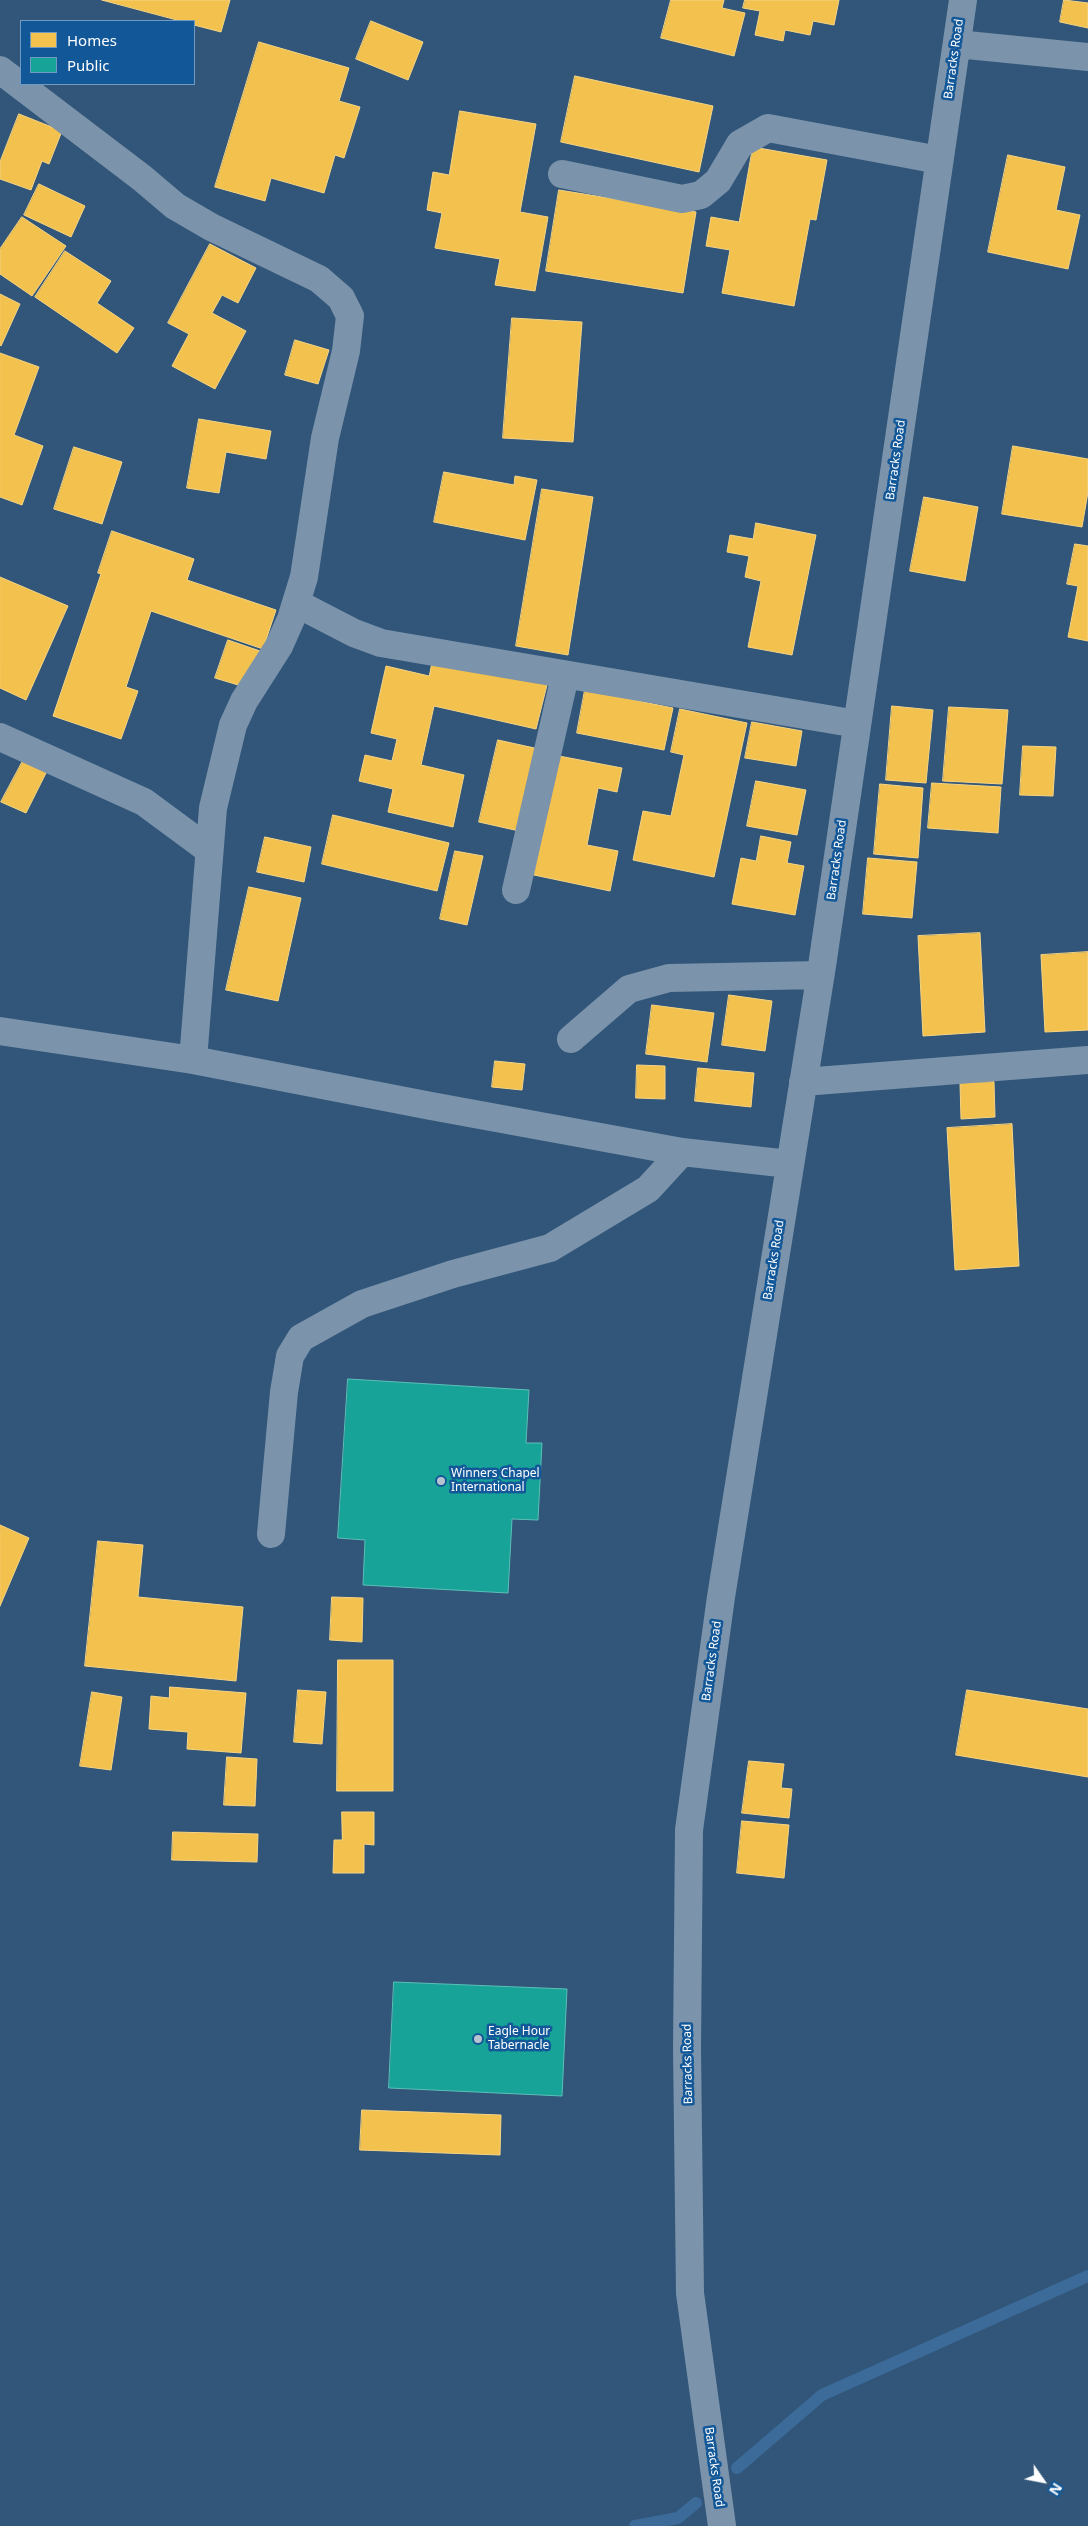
<!DOCTYPE html>
<html>
<head>
<meta charset="utf-8">
<style>
	body { margin:0 }
	#map { position:relative; width:1088px; height:2526px; overflow:hidden; background:#315679; font-family:"Noto Sans",sans-serif }
	canvas { display:block }
	.legend { position:absolute; left:20px; top:20px; width:175px; height:65px; box-sizing:border-box; background:#125798; border:1px solid #719ac1; margin:0; padding:6px 9px; list-style:none; font-size:15px; color:#fff }
	.legend li { display:flex; align-items:center; gap:10px; height:25px }
	.legend b { width:25px; border:1px solid #719ac1 }
	.north { position:absolute; left:1018px; top:2456px; width:50px; height:50px; -webkit-text-stroke:4px #125798; paint-order:stroke; rotate:123deg; font-size:14px; font-weight:700; line-height:20px; text-align:center; color:#fff }
	.north::after { content:''; display:block; margin:auto; width:18px; height:22px; background:#fff; clip-path:polygon(50% 0,100% 100%,50% 72%,0 100%) }
</style>
</head>
<body>
<div id="map">
<canvas width="1088" height="2526"></canvas>
<ul class="legend">
<li><b style="height:14px;background:#f2c14e"></b>Homes</li>
<li><b style="height:14px;background:#17a398"></b>Public</li>
</ul>
<div class="north">N</div>
</div>
<script>
const g = document.querySelector('canvas').getContext('2d');
g.lineJoin = 'round';
function fillPath(path, color) { g.fillStyle = color; g.fill(path, 'evenodd'); }
function strokePath(path, color, width, dash) { g.strokeStyle = color; g.lineWidth = width; g.lineCap = dash ? 'butt' : 'round'; g.setLineDash(dash || []); g.stroke(path); }
function write(font, color, halo, rows, align = 'center') {
  g.font = font + ' "Noto Sans",sans-serif'; g.lineWidth = 5; g.setLineDash([]); g.textBaseline = 'middle'; g.strokeStyle = halo; g.fillStyle = color; for (const [text, x, y, turn = 0] of rows) {
    g.save(); g.translate(x, y); g.rotate((+turn || 0) * Math.PI / 180); g.textAlign = isNaN(turn) ? turn : align; if (halo) g.strokeText(text, 0, 0); g.fillText(text, 0, 0); g.restore();
  }
}
const homes = new Path2D(`
	M102,0H230L221,32L194,25V21H181Z
	M671,0H724L722,8L745,13L734,56L661,38Z
	M745,0H839L834,25L813,21L810,35L785,30L783,41L755,35L760,11L743,8Z
	M1064,0L1088,3V28L1060,22Z
	M371,21L423,42L408,80L356,59Z
	M259,42L349,68L339,101L360,107L344,158L335,155L324,193L271,178L265,201L215,187Z
	M575,76L713,106L699,172L561,142Z
	M460,111L536,124L520,212L548,217L535,291L495,285L500,259L435,248L442,213L427,210L433,172L449,175Z
	M19,114L62,131L49,164L42,161L31,190L0,179V162Z
	M753,147L827,160L816,220L810,219L794,306L722,293L730,250L706,246L711,217L739,222Z
	M1008,155L1065,167L1056,210L1080,215L1068,269L988,252Z
	M39,184L85,206L71,237L24,215Z
	M559,190L696,212L683,293L546,271Z
	M22,217L66,246L32,296L0,274V249Z
	M210,244L256,268L238,303L222,295L212,313L246,331L215,389L172,366L189,334L168,323Z
	M65,251L111,281L97,303L134,328L117,353L35,297Z
	M0,294L20,304L1,346L0,345Z
	M512,318L582,322L573,442L503,438Z
	M295,340L329,350L318,384L285,375Z
	M0,353L39,367L14,435L43,446L22,505L0,497Z
	M199,419L271,431L266,459L226,452L219,493L187,488Z
	M1013,446L1088,459V492L1082,527L1002,514Z
	M74,447L122,462L102,524L54,509Z
	M444,472L514,485L515,476L537,480L525,540L434,522Z
	M542,489L593,497L568,655L516,646Z
	M924,497L978,507L965,581L910,571Z
	M756,523L816,535L792,655L748,647L761,581L745,577L749,556L727,552L730,535L753,539Z
	M112,531L194,559L187,580L276,610L263,649L151,611L126,687L138,691L121,739L53,716L101,574L98,573Z
	M1075,544L1088,546V641L1068,637L1078,586L1067,584Z
	M0,577L68,606L26,700L0,688Z
	M228,640L260,651L248,688L215,678Z
	M433,659L547,685L536,729L434,706L421,765L464,775L453,827L388,812L393,789L359,781L365,755L392,761L397,739L371,733L386,666L429,676Z
	M585,690L673,708L664,750L577,733Z
	M892,706L933,710L926,783L886,780Z
	M949,707L1008,710L1002,784L943,781Z
	M680,709L747,723L714,877L633,860L643,811L671,816L684,755L671,752Z
	M752,722L802,731L796,766L745,758Z
	M498,740L539,749L519,831L479,822Z
	M1023,746L1056,747L1053,796L1020,795Z
	M559,756L622,768L617,792L598,788L587,845L618,851L610,891L534,875Z
	M25,757L48,769L26,813L1,802Z
	M756,781L806,790L797,835L747,826Z
	M932,783L1001,787L998,833L928,828Z
	M880,784L923,788L918,858L874,854Z
	M333,815L449,843L437,891L322,864Z
	M761,836L791,842L787,863L804,866L795,915L732,904L741,858L756,861Z
	M265,837L311,847L304,882L257,872Z
	M455,851L483,856L467,925L440,919Z
	M868,858L917,862L912,918L863,914Z
	M249,887L301,898L278,1001L226,990Z
	M980,933L985,1032L923,1036L918,936Z
	M1088,952V1030L1045,1032L1041,955Z
	M729,995L772,1001L765,1051L722,1045Z
	M652,1005L714,1013L707,1062L646,1054Z
	M495,1061L525,1064L522,1090L492,1087Z
	M637,1065L665,1066V1099L636,1098Z
	M698,1068L754,1073L751,1107L695,1101Z
	M994,1082L995,1117L961,1119L960,1083Z
	M1012,1124L1019,1266L955,1270L947,1128Z
	M0,1525L29,1538L0,1606Z
	M98,1541L143,1545L138,1597L243,1607L236,1681L85,1666Z
	M332,1597L363,1598L362,1642L330,1640Z
	M338,1660H393V1791H337Z
	M170,1687L246,1693L241,1753L187,1749L188,1732L149,1729L151,1696L169,1698Z
	M298,1690L326,1692L322,1744L294,1742Z
	M967,1690L1088,1709V1777L956,1755Z
	M92,1692L122,1697L111,1770L80,1766Z
	M227,1757L257,1759L255,1806L224,1805Z
	M749,1761L784,1764L781,1788L792,1789L789,1818L742,1813Z
	M342,1812H374V1845L364,1844V1873H333L334,1840H342Z
	M742,1821L789,1825L784,1878L737,1873Z
	M173,1832L258,1834L257,1862L172,1860Z
	M362,2110L501,2115L500,2155L360,2150Z`);
fillPath(homes, '#f2c14e');
strokePath(homes, '#f6d483', 1);
const public = new Path2D(`
	M348,1379L529,1390L526,1443H542L538,1520L512,1519L508,1593L363,1585L365,1540L338,1538Z
	M394,1982L567,1989L562,2096L389,2088Z`);
fillPath(public, '#17a398');
strokePath(public, '#5dbfb7', 1);
strokePath(new Path2D(`
	M737,2468L822,2395L1088,2276
	M635,2526L678,2518L696,2503`), '#3c6b99', 12);
strokePath(new Path2D(`
	M957,44L1088,57
	M0,70L142,178L175,206L211,227L319,279L341,298L350,316L346,351L325,438L304,577L291,619L279,646L244,701L233,725L213,808L193,1060
	M562,174L682,199L701,195L718,181L740,144L768,128L939,160
	M296,603L354,633L381,643L857,724
	M0,737L144,802L209,850
	M516,890L565,676
	M0,1031L193,1060L431,1106L682,1152L789,1164
	M571,1039L629,989L669,978L820,975
	M803,1082L1088,1060
	M271,1534L284,1392L290,1356L301,1338L362,1304L453,1274L550,1248L648,1189L682,1152
	M722,2526L690,2293L687,2048L689,1830L721,1597L822,966L963,0`), '#7b93ab', 28);
for (const [x, y, r, color] of [
	[441,1481,5,"#b7c4d0"],
	[478,2039,5,"#b7c4d0"]
]) { const dot = new Path2D(); dot.arc(x, y, r, 0, 2 * Math.PI); g.fillStyle = color; g.fill(dot); strokePath(dot, '#125798', 2); }
write('12px', '#fff', '#125798', [
	["Barracks Road",954,59,-82],
	["Barracks Road",896,460,-82],
	["Barracks Road",837,860,-82],
	["Barracks Road",774,1260,-81],
	["Barracks Road",712,1661,-82],
	["Barracks Road",688,2064,-91],
	["Barracks Road",714,2467,82]
]);
write('12px', '#fff', '#125798', [
	["Winners Chapel",451,1474],
	["International",451,1488],
	["Eagle Hour",488,2032],
	["Tabernacle",488,2046]
], 'left');
</script>
</body>
</html>
